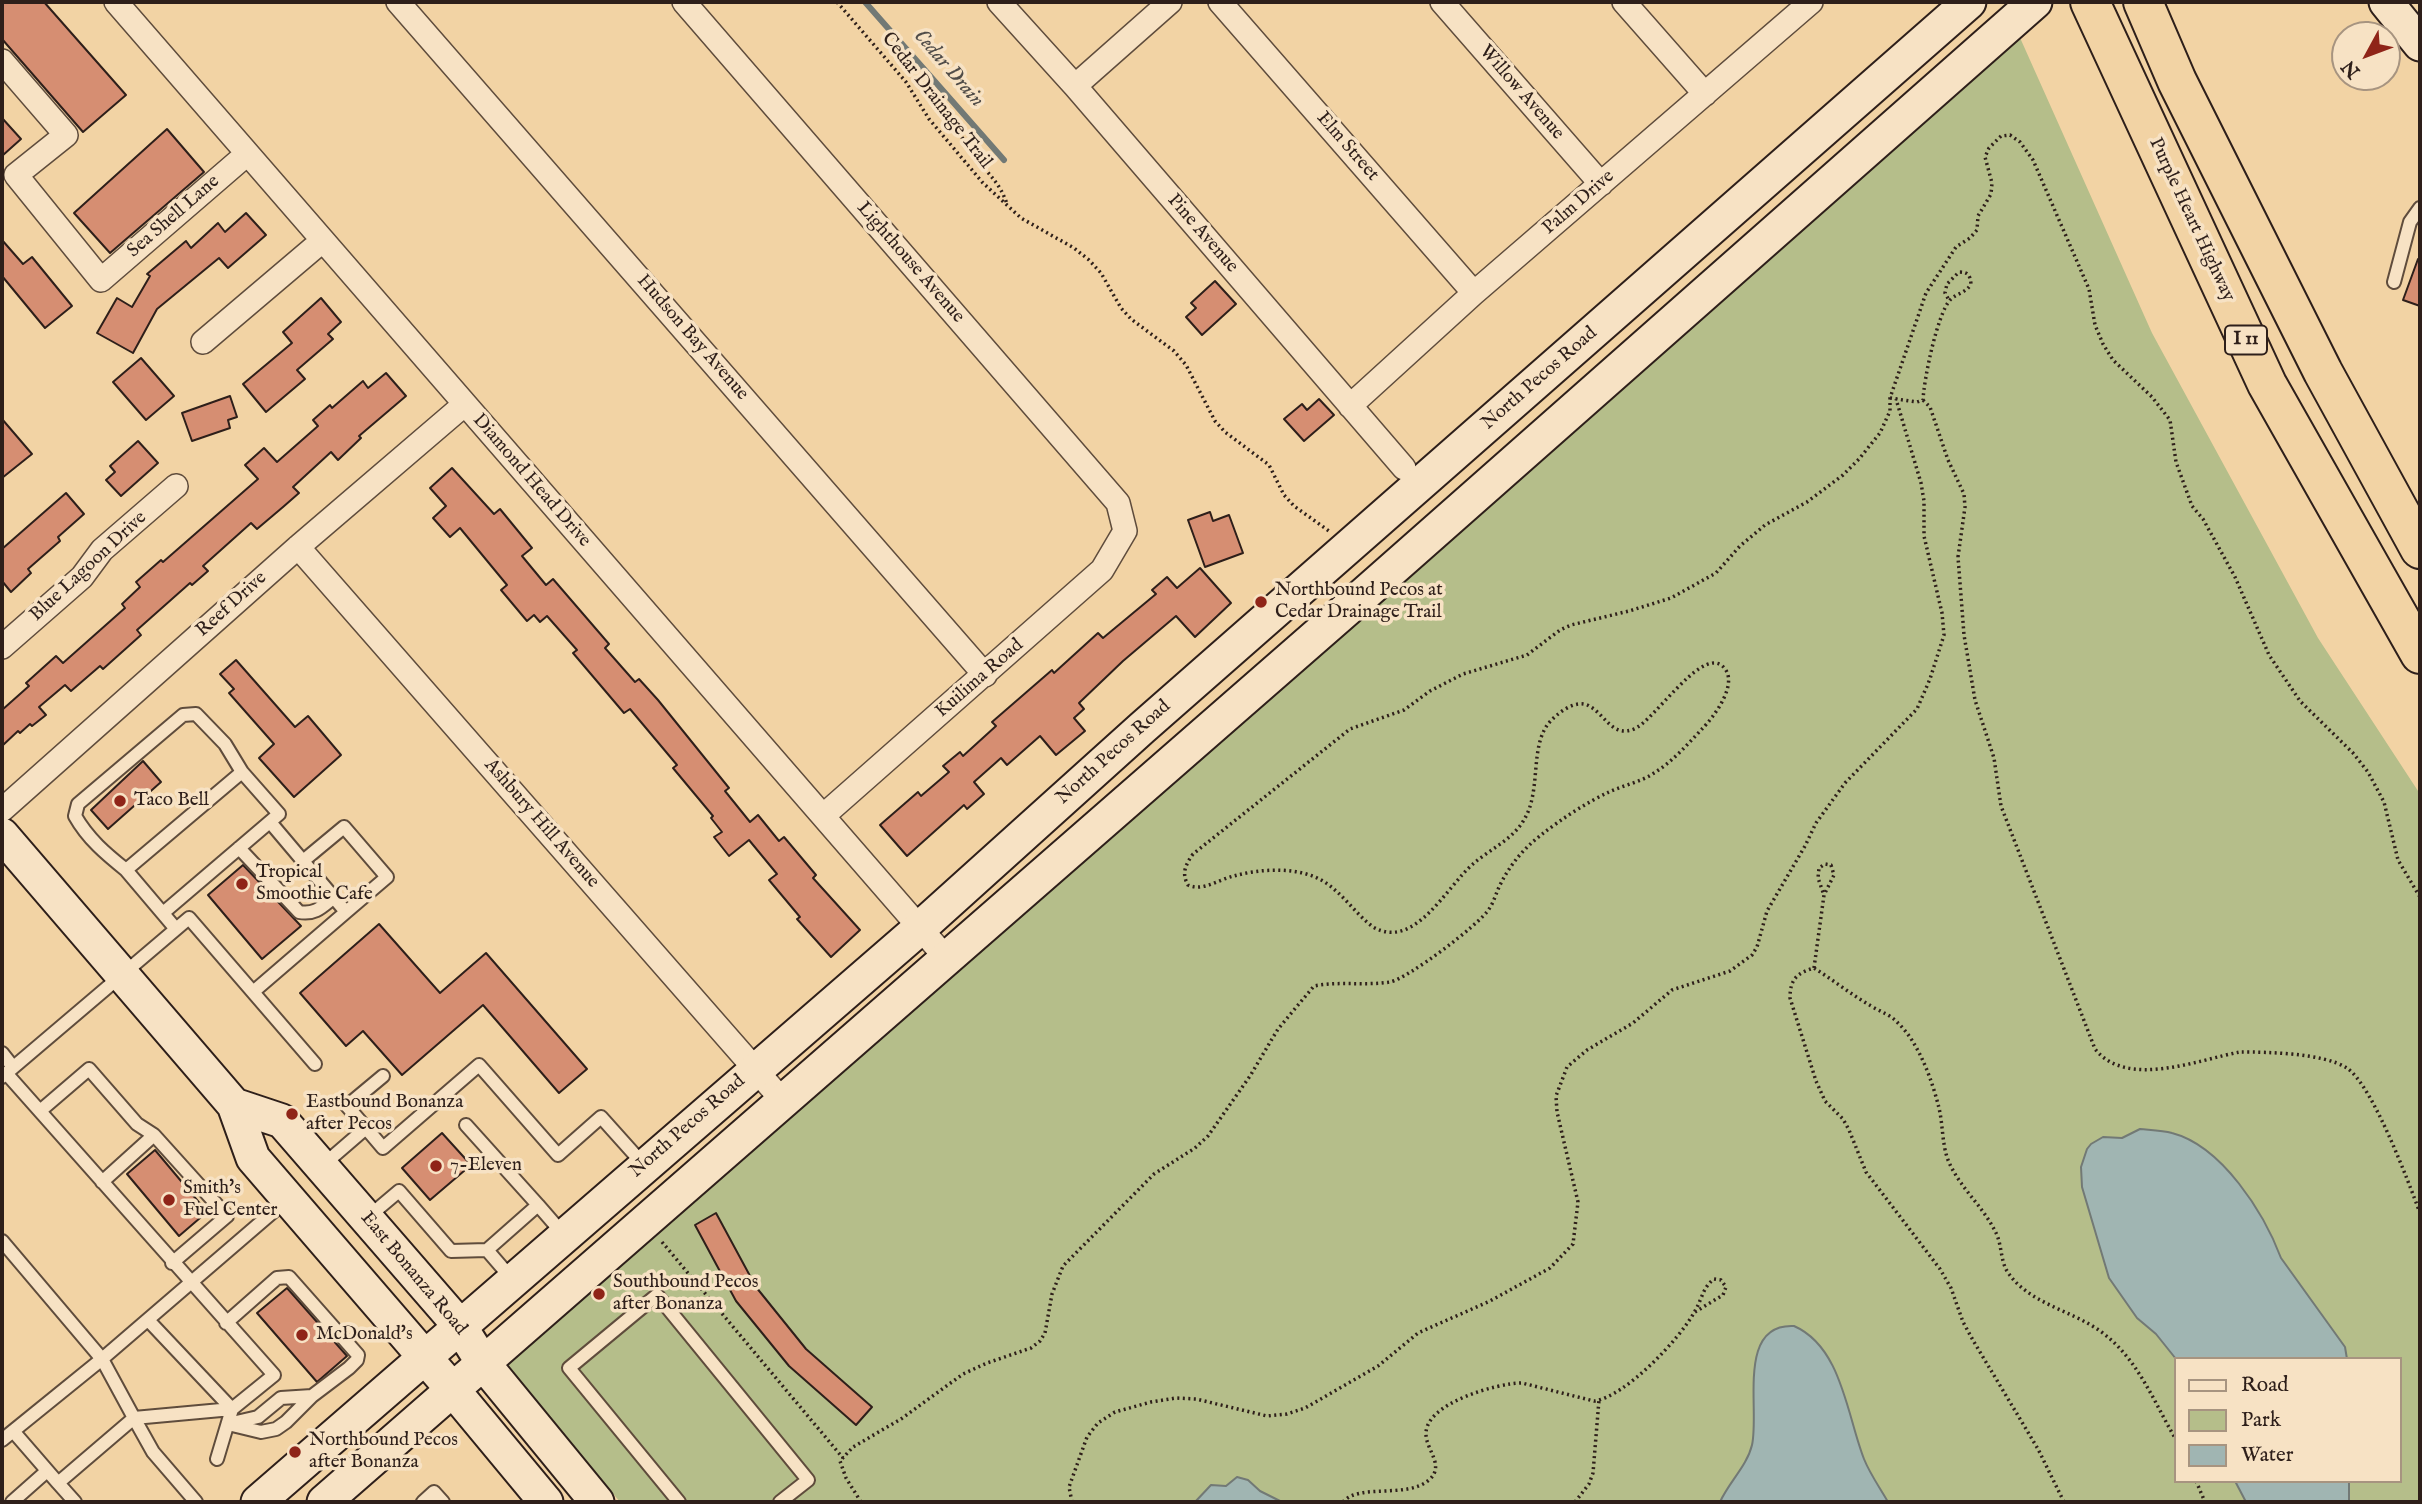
<!DOCTYPE html>
<html>
<head>
<meta charset="utf-8">
<style>
	body { margin:0 }
	#map { position:relative; width:2422px; height:1504px; overflow:hidden; background:#f2d3a4; font-family:"IM FELL English",serif }
	canvas { display:block }
	.frame { position:absolute; inset:0; border:4px solid #2e1f1a; pointer-events:none }
	.legend { position:absolute; left:2174px; top:1357px; width:228px; height:126px; box-sizing:border-box; background:#f7e2c4; border:2px solid #a79480; margin:0; padding:9px 12px; list-style:none; font-size:21px; color:#2e1f1a }
	.legend li { display:flex; align-items:center; gap:14px; height:35px }
	.legend b { width:35px; border:2px solid #a79480 }
	.north { position:absolute; left:2331px; top:21px; width:70px; height:70px; box-sizing:border-box; background:#f7e2c4; border:2px solid #a79480; border-radius:50%; rotate:229deg; font-size:19px; font-weight:700; line-height:28px; text-align:center; color:#2e1f1a }
	.north::after { content:''; display:block; margin:auto; width:24px; height:32px; background:#8f2418; clip-path:polygon(50% 0,100% 100%,50% 72%,0 100%) }
</style>
</head>
<body>
<div id="map">
<canvas width="2422" height="1504"></canvas>
<div class="frame"></div>
<ul class="legend">
<li><b style="height:9px;background:#f7e2c4"></b>Road</li>
<li><b style="height:19px;background:#b5be8a"></b>Park</li>
<li><b style="height:19px;background:#a0b5b2"></b>Water</li>
</ul>
<div class="north">N</div>
</div>
<script>
const g = document.querySelector('canvas').getContext('2d');
g.lineJoin = 'round';
function fillPath(path, color) { g.fillStyle = color; g.fill(path, 'evenodd'); }
function strokePath(path, color, width, dash) { g.strokeStyle = color; g.lineWidth = width; g.lineCap = dash ? 'butt' : 'round'; g.setLineDash(dash || []); g.stroke(path); }
function write(font, color, halo, rows, align = 'center') {
  g.font = font + ' "IM FELL English",serif'; g.lineWidth = 7; g.setLineDash([]); g.textBaseline = 'middle'; g.strokeStyle = halo; g.fillStyle = color; for (const [text, x, y, turn = 0] of rows) {
    g.save(); g.translate(x, y); g.rotate((+turn || 0) * Math.PI / 180); g.textAlign = isNaN(turn) ? turn : align; if (halo) g.strokeText(text, 0, 0); g.fillText(text, 0, 0); g.restore();
  }
}
fillPath(new Path2D(`
	M2017,31L2152,333L2318,638L2420,794V1502H620L505,1363ZM2175,1359H2399V1481H2175Z`), '#b5be8a');
const water = new Path2D(`
	M2140,1129C2150,1130 2162,1130 2172,1133C2222,1146 2264,1213 2281,1258L2345,1347L2347,1359H2176L2156,1334L2137,1318L2109,1278L2082,1187L2081,1167L2087,1149L2091,1144L2103,1137L2122,1138Z
	M1794,1326C1842,1347 1847,1416 1864,1459C1870,1474 1880,1488 1888,1502H1720C1729,1482 1747,1466 1752,1445C1760,1410 1736,1323 1794,1326Z
	M1237,1477L1248,1480L1260,1491L1282,1502H1195L1211,1485L1226,1486Z
	M2235,1481H2349V1502H2246Z`);
fillPath(water, '#a0b5b2');
strokePath(water, '#727975', 2);
strokePath(new Path2D(`
	M865,2L1004,160`), '#727975', 6);
const building = new Path2D(`
	M2,2H44L126,95L83,132L2,39Z
	M2,118L21,139L2,156Z
	M167,129L204,172L110,253L74,213Z
	M246,213L266,235L228,268L219,258L157,309L133,353L97,333L117,298L132,307L150,276L147,274L186,241L191,248L218,223L225,232Z
	M2,240L23,264L32,257L72,306L45,328L2,276Z
	M2418,259H2420V306L2403,300Z
	M1215,281L1236,304L1202,335L1186,317L1196,308L1191,303Z
	M321,298L341,322L328,334L333,339L297,370L305,379L266,412L243,384L292,343L283,332Z
	M141,358L174,396L146,420L113,382Z
	M386,373L406,396L359,436L361,438L338,460L331,452L293,487L299,493L283,507L257,529L251,523L203,566L208,571L192,585L190,583L137,630L141,635L103,669L100,666L71,691L65,685L39,707L46,715L32,726L30,724L20,733L18,731L2,746V710L29,686L26,683L56,656L63,663L125,608L122,604L140,587L136,582L161,560L163,562L258,479L245,465L264,448L277,462L318,426L313,420L330,405L332,408L363,381L368,388Z
	M230,396L237,417L228,420L230,428L192,441L182,413Z
	M1319,399L1334,415L1304,441L1284,419L1302,404L1307,410Z
	M2,419L32,454L2,478Z
	M138,441L158,463L121,496L106,480L115,472L110,466Z
	M452,468L494,514L500,509L532,548L522,556L546,585L553,579L609,644L605,648L635,682L639,679L658,700L729,788L725,791L750,822L758,815L779,841L784,837L816,875L813,878L860,930L831,957L797,919L800,917L769,880L777,874L749,840L729,856L714,837L722,832L711,818L713,816L673,768L677,765L630,709L624,713L573,653L577,650L547,616L540,622L534,615L527,621L501,590L507,585L460,528L450,537L433,518L446,506L430,488Z
	M66,493L84,514L58,537L60,541L28,569L31,573L11,592L2,581V549Z
	M1210,512L1213,521L1229,515L1243,553L1205,567L1188,520Z
	M1200,568L1231,603L1195,637L1176,616L1123,661L1079,703L1084,709L1074,718L1085,731L1056,755L1040,736L1007,765L1001,758L974,782L984,794L967,809L964,805L907,856L880,825L918,792L921,796L949,772L943,766L960,752L963,756L996,726L992,722L1052,670L1054,673L1098,633L1103,638L1156,594L1152,590L1167,577L1177,588Z
	M236,660L295,727L308,716L341,755L294,797L259,758L274,744L229,693L234,689L220,674Z
	M143,761L161,782L108,829L91,810Z
	M243,865L301,926L262,959L208,895Z
	M379,924L440,993L486,953L587,1069L559,1093L483,1005L402,1075L363,1031L346,1046L300,993Z
	M442,1133L471,1165L430,1200L402,1168Z
	M155,1150L207,1212L179,1236L127,1174Z
	M716,1213L756,1287L806,1349L872,1407L856,1425L789,1366L736,1301L695,1225Z
	M287,1288L347,1356L317,1382L257,1313Z`);
fillPath(building, '#d68e72');
strokePath(building, '#2e1f1a', 2);
const lane = new Path2D(`
	M2394,282L2410,222L2420,208
	M239,848L299,912C315,915 322,907 334,897
	M303,861L344,827L387,877L346,912
	M126,870C106,854 88,839 75,816L78,804L183,715L196,714L225,744L242,772
	M163,913L279,814L242,772L126,870L176,929
	M253,992L346,912L270,822
	M2,1053L13,1067
	M6,1073L274,1375L232,1409L148,1320
	M2,1077L189,918L315,1064
	M40,1111L89,1069L137,1124L154,1135L102,1182
	M466,1125L538,1205
	M366,1128L383,1148L479,1065L558,1155L601,1117L644,1165
	M154,1135L227,1216L172,1263
	M322,1166L366,1128L347,1106L383,1076
	M367,1218L399,1191L451,1251L487,1250L512,1279
	M2,1241L102,1359L2,1440
	M487,1250L538,1205L564,1235
	M226,1323L277,1278L289,1277L358,1355L357,1360L349,1368L312,1396L286,1422L276,1429L261,1432L228,1424
	M232,1423L258,1417L281,1398L312,1396
	M13,1431L58,1483
	M217,1459L232,1409L134,1418L102,1359L288,1199
	M12,1502L47,1471
	M75,1502L58,1483L134,1418L153,1452L196,1502
	M423,1502L434,1492L443,1502
	M679,1502L569,1368L657,1295L808,1480L780,1502`);
const street = new Path2D(`
	M116,2L947,959
	M398,2L985,675
	M684,2L1118,503L1125,531L1102,570L823,816
	M999,2L1075,86L1404,468
	M1220,2L1474,293
	M1442,2L1601,184
	M1624,2L1705,94
	M2,61L66,135L16,175L101,280L247,154
	M1075,86L1170,2
	M203,342L322,241
	M1350,406L1474,293L1811,2
	M298,547L783,1101
	M2,647L82,577L102,550L176,486
	M2,810L298,547L465,404`);
const secondary = new Path2D(`
	M2386,2L2420,44
	M2,835L234,1105L253,1158L453,1390L546,1502
	M234,1105L282,1121L459,1325L483,1363L597,1502
	M258,1502L920,928L1142,728L1969,2
	M324,1502L1362,596L2035,2`);
const highway = new Path2D(`
	M2090,2L2267,384L2420,654
	M2143,2L2177,81L2323,372L2420,549`);
strokePath(lane, '#5f4c3c', 16);
strokePath(street, '#5f4c3c', 26);
strokePath(secondary, '#2e1f1a', 37);
strokePath(highway, '#2e1f1a', 42);
strokePath(new Path2D(`
	M837,2L906,82L929,119L983,183L1021,218L1074,248L1089,260L1101,273L1121,308L1131,319L1174,351L1186,365L1215,421L1225,432L1269,465L1284,495L1294,506L1329,531
	M929,80C943,107 958,133 976,158C989,175 1000,183 1007,204
	M1890,398L1917,402L1923,400C1924,379 1937,315 1950,300C1957,293 1966,293 1971,284C1970,275 1968,272 1959,272L1947,284L1945,293L1949,300
	M1923,400L1930,407L1948,460L1964,494L1965,507L1958,557L1964,635L1975,700L1994,758L2001,806L2095,1049C2127,1089 2197,1060 2240,1052C2268,1052 2323,1053 2347,1068C2373,1086 2408,1181 2420,1213
	M1814,968L1824,895L1834,875L1831,865L1825,864L1819,868L1818,878L1824,895
	M662,1242L843,1458
	M2420,1254V1266
	M2196,1481L2205,1502
	M861,1502L846,1478L840,1461L853,1447L901,1419L963,1374L987,1363L1031,1348L1040,1341L1045,1333L1052,1294L1063,1266L1154,1174L1195,1148L1208,1136L1250,1076L1278,1029L1314,986C1339,981 1365,986 1390,982C1407,979 1479,925 1489,909C1494,902 1496,893 1500,885C1510,865 1523,849 1541,835C1560,820 1587,802 1609,792C1624,785 1641,782 1654,773C1672,762 1687,745 1702,729C1714,717 1742,680 1721,665C1699,650 1653,722 1634,729C1612,738 1605,714 1589,706C1576,698 1556,714 1548,724C1530,748 1541,790 1525,818C1514,839 1490,849 1473,864C1446,887 1415,951 1373,927C1353,912 1339,887 1315,877C1291,867 1259,869 1234,876C1219,879 1203,892 1188,885C1181,873 1186,864 1193,854L1350,729L1404,710L1430,691L1463,674L1527,655L1560,630L1571,625L1629,611L1671,598L1716,573L1740,546L1765,525L1807,502L1843,475L1859,459L1880,433L1890,411V398L1926,293L1956,247L1970,238L1977,230L1978,216L1991,194L1992,183L1985,157L1989,148L2001,136L2010,135L2020,142L2033,160L2089,289L2095,325L2103,344L2113,360L2152,397L2170,420L2176,462L2192,506L2203,519L2235,577L2269,655L2300,701L2353,753L2368,772L2384,802L2398,860L2420,897
	M1072,1502L1069,1487L1087,1437L1098,1423L1115,1412L1151,1402L1176,1398L1196,1399L1267,1416L1287,1414L1305,1408L1378,1366L1418,1333L1490,1301L1550,1268L1573,1244L1578,1202L1557,1112L1556,1096L1567,1067L1587,1050L1633,1023L1672,990L1730,971L1752,955L1757,947L1767,911L1805,846L1816,823L1845,783L1917,709L1930,679L1944,635L1942,613L1924,536V501L1921,483L1896,399
	M1343,1502C1359,1483 1407,1499 1429,1480C1445,1466 1427,1451 1426,1435C1424,1403 1498,1383 1522,1383L1594,1401C1625,1397 1680,1339 1695,1311C1702,1299 1703,1287 1714,1279L1721,1280L1726,1287L1723,1295L1695,1312
	M1575,1502L1589,1484L1593,1473L1599,1400
	M2064,1502L2038,1449L1974,1342L1963,1322L1951,1288L1940,1269L1866,1172L1849,1130L1843,1119L1825,1101L1816,1081L1790,998C1790,979 1797,973 1814,968C1833,980 1852,995 1871,1006C1881,1012 1891,1015 1898,1023C1919,1043 1932,1080 1939,1108C1943,1125 1942,1144 1948,1160C1959,1187 1982,1205 1995,1231C2002,1243 2000,1259 2007,1271C2027,1303 2071,1310 2100,1331C2137,1357 2153,1400 2175,1438`), '#2e1f1a', 3.5, [2, 3.5]);
strokePath(lane, '#f7e2c4', 12);
strokePath(street, '#f7e2c4', 23);
strokePath(secondary, '#f7e2c4', 33);
strokePath(highway, '#f2d3a4', 38);
for (const [x, y, r, color] of [
	[1261,602,7,"#8f2418"],
	[120,801,7,"#8f2418"],
	[242,884,7,"#8f2418"],
	[292,1114,7,"#8f2418"],
	[436,1166,7,"#8f2418"],
	[169,1200,7,"#8f2418"],
	[599,1294,7,"#8f2418"],
	[302,1335,7,"#8f2418"],
	[295,1452,7,"#8f2418"]
]) { const dot = new Path2D(); dot.arc(x, y, r, 0, 2 * Math.PI); g.fillStyle = color; g.fill(dot); strokePath(dot, '#f7e2c4', 2.5); }
for (const [x, y, w] of [
	[2246,340,42]
]) { const box = new Path2D(); box.roundRect(x - w / 2, y - 14.5, w, 29, 5); g.fillStyle = '#f7e2c4'; g.fill(box); strokePath(box, '#2e1f1a', 2); }
write('bold 18px', '#2e1f1a', null, [
	["I 11",2246,340]
]);
write('19px', '#2e1f1a', '#f7e2c4', [
	["Willow Avenue",1521,93,49],
	["Cedar Drainage Trail",936,101,52],
	["Elm Street",1347,147,49],
	["Palm Drive",1579,203,-41],
	["Sea Shell Lane",174,217,-41],
	["Purple Heart Highway",2191,220,65],
	["Pine Avenue",1202,234,49],
	["Lighthouse Avenue",910,263,49],
	["Hudson Bay Avenue",692,338,49],
	["North Pecos Road",1540,379,-41],
	["Diamond Head Drive",531,481,49],
	["Blue Lagoon Drive",89,567,-43],
	["Reef Drive",232,605,-42],
	["Kuilima Road",980,679,-41],
	["North Pecos Road",1114,753,-42],
	["Ashbury Hill Avenue",541,824,49],
	["North Pecos Road",688,1127,-41],
	["East Bonanza Road",413,1274,50]
]);
write('19px', '#2e1f1a', '#f7e2c4', [
	["Northbound Pecos at",1275,591],
	["Cedar Drainage Trail",1275,613],
	["Taco Bell",134,801],
	["Tropical",256,873],
	["Smoothie Cafe",256,895],
	["Eastbound Bonanza",306,1103],
	["after Pecos",306,1125],
	["7-Eleven",450,1166],
	["Smith's",183,1189],
	["Fuel Center",183,1211],
	["Southbound Pecos",613,1283],
	["after Bonanza",613,1305],
	["McDonald's",316,1335],
	["Northbound Pecos",309,1441],
	["after Bonanza",309,1463]
], 'left');
write('italic 21px', '#504c48', '#f7e2c4', [
	["Cedar Drain",948,69,49]
]);
</script>
</body>
</html>
